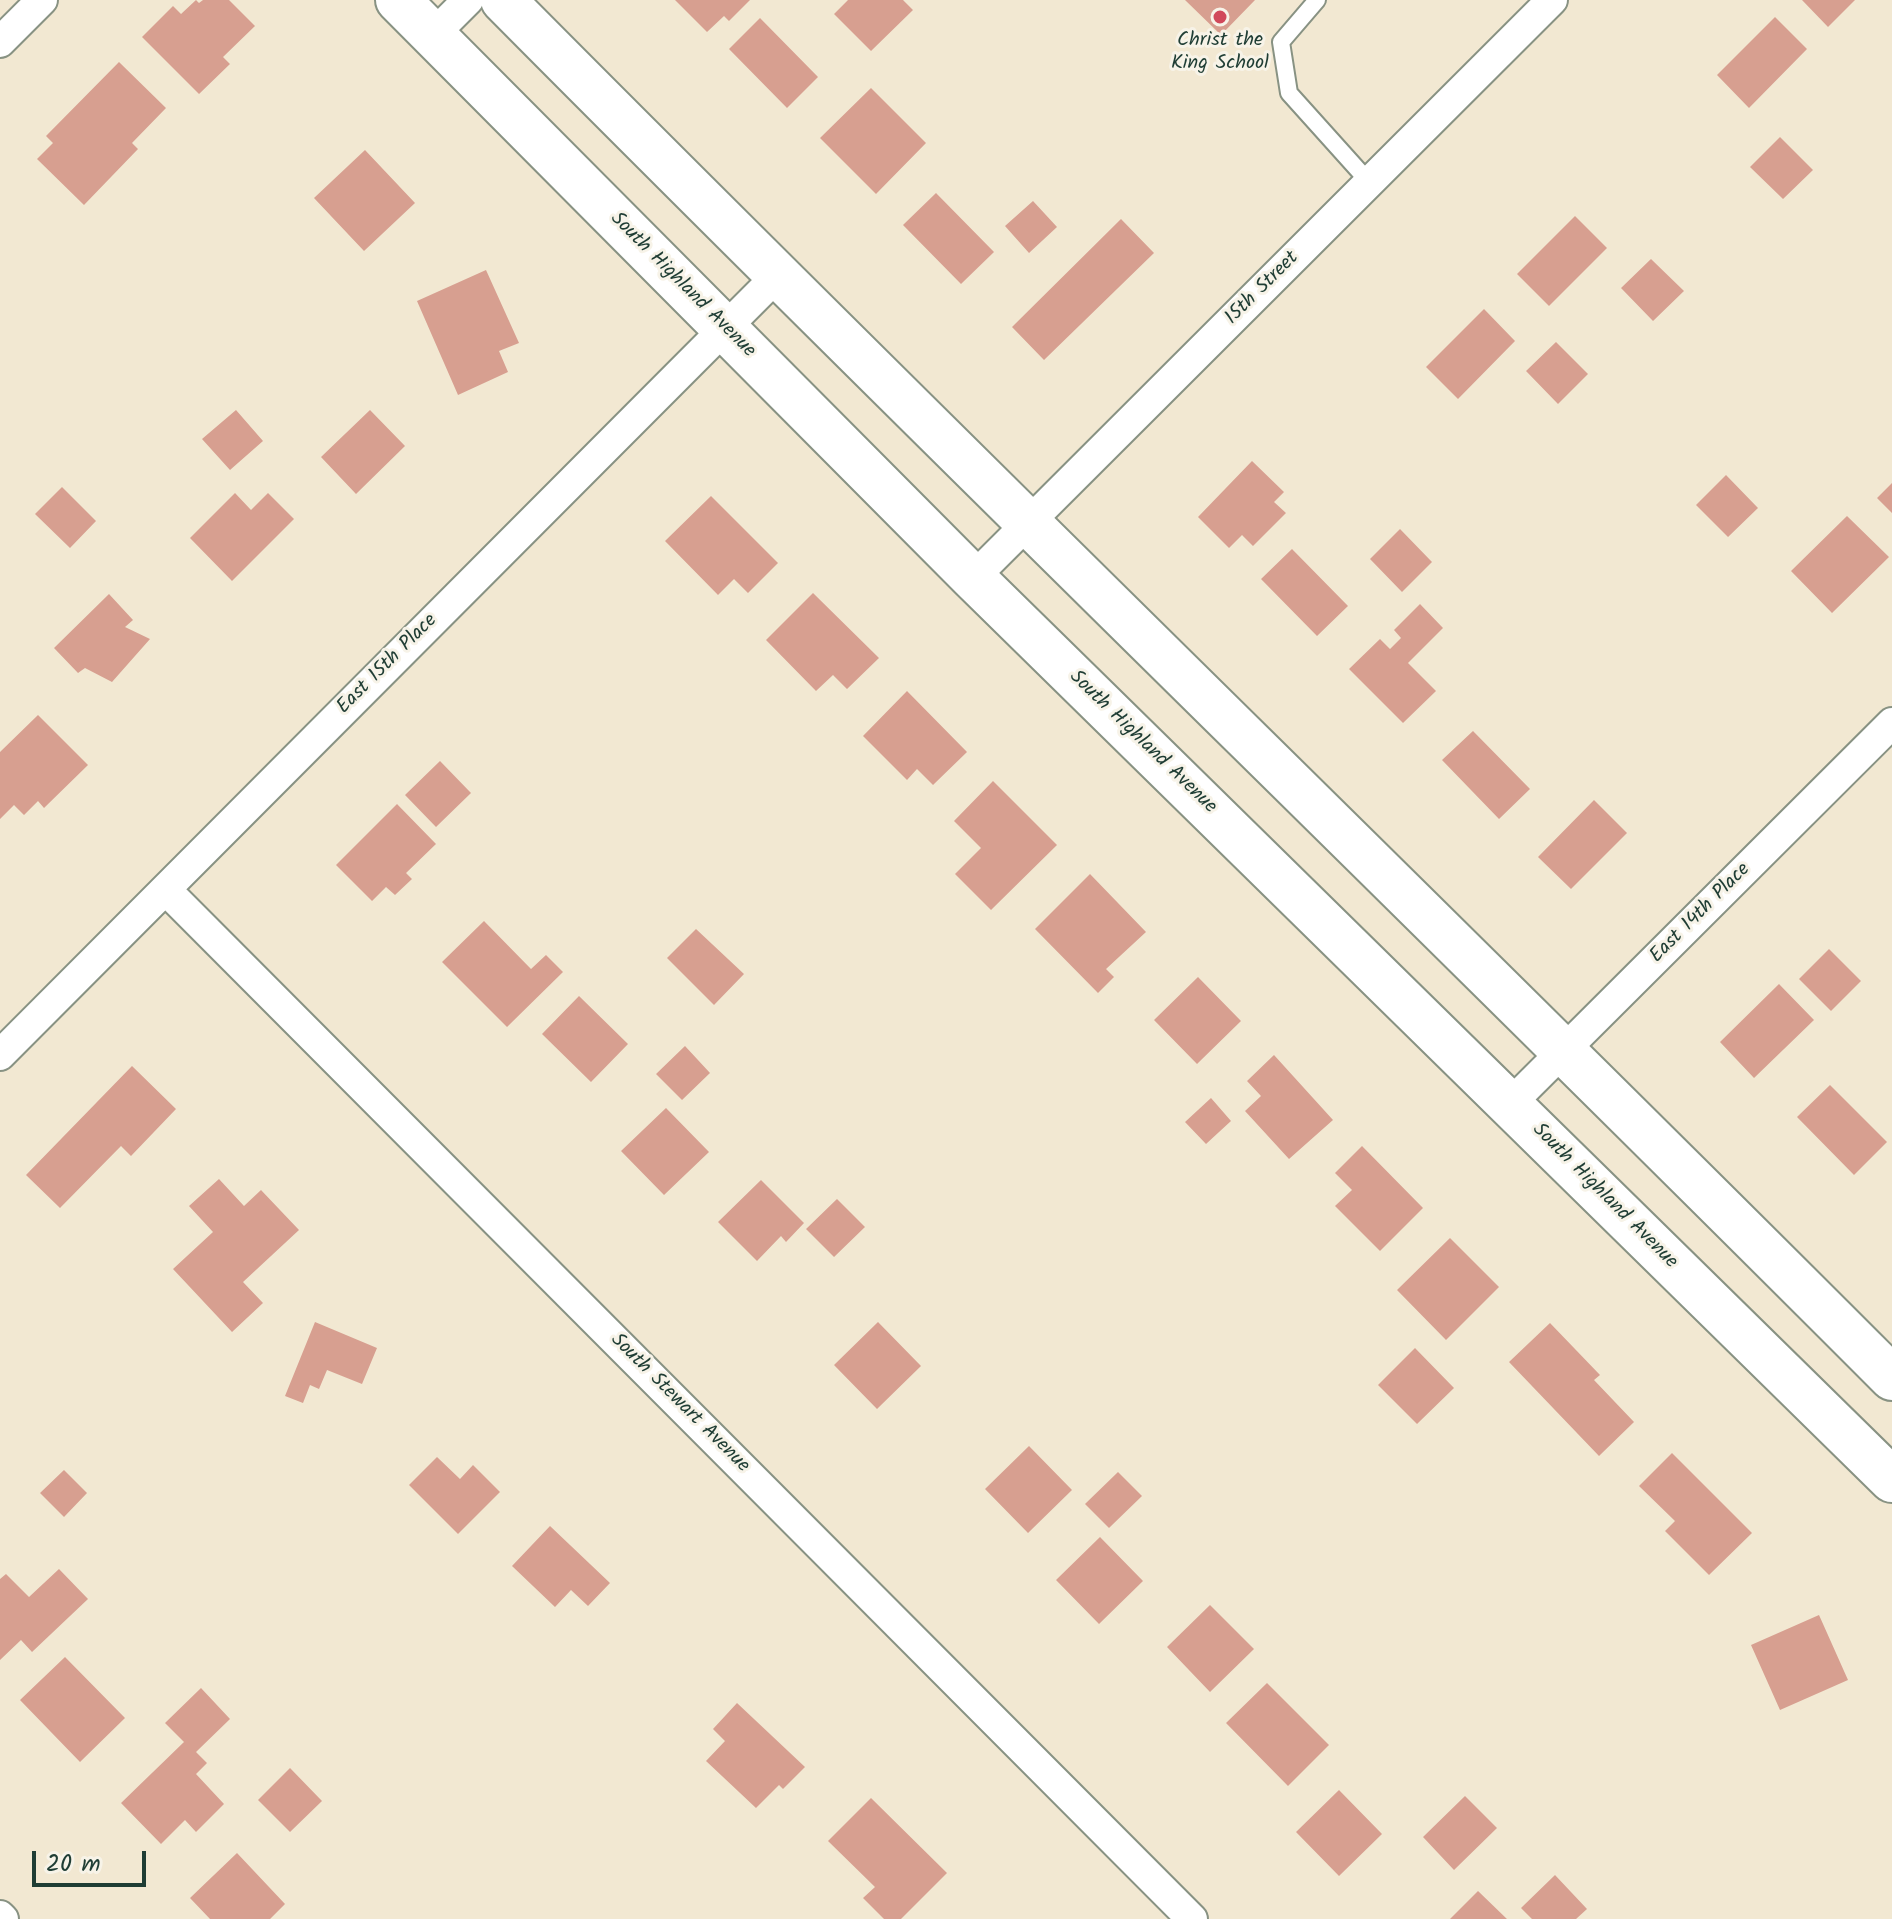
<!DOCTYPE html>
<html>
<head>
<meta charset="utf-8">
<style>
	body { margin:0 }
	#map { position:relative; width:1892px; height:1919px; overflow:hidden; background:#f2e8d2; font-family:Kalam,sans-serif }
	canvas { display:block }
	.scale { position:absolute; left:32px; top:1851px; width:114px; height:36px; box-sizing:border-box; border:4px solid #1f3d34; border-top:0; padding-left:10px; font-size:24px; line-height:28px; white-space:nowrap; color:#1f3d34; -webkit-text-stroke:6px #f7f3e8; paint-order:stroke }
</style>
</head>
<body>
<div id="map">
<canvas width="1892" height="1919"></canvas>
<div class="scale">20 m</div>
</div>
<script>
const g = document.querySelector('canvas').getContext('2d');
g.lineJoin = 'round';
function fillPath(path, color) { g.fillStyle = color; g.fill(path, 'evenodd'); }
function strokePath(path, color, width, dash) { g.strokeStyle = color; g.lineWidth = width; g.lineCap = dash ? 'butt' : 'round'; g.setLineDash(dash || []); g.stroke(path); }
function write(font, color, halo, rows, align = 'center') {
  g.font = font + ' Kalam,sans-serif'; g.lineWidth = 6; g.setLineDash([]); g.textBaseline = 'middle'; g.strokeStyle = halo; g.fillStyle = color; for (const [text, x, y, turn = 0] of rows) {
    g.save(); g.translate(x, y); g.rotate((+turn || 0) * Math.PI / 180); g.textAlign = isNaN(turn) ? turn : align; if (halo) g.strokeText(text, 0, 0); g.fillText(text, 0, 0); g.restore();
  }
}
fillPath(new Path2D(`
	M196,0L199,3L203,0H229L255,26L223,57L230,64L199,94L142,37L173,6L181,14Z
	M675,0H750L729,21L724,16L707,32Z
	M848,0H903L913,10L871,51L834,14Z
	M1185,0H1255L1221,35Z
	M1802,0H1855L1828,27Z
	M1775,17L1807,49L1749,108L1717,75Z
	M760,18L818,77L787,108L729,49Z
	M119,62L166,108L132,143L138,149L84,205L37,159L53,143L46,136Z
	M871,88L926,143L876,194L820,138Z
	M1780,137L1813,170L1783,199L1750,167Z
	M365,150L415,203L364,251L314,198Z
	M936,193L994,252L961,284L903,225Z
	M1033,201L1057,227L1029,253L1005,226Z
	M1575,216L1607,248L1549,306L1517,274Z
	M1121,219L1154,253L1044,360L1012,327Z
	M1651,259L1684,291L1653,321L1621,288Z
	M486,270L519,343L499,351L508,372L458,395L417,301Z
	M1484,309L1515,341L1458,399L1426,367Z
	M1556,342L1588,374L1558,404L1526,371Z
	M236,410L263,441L230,470L202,439Z
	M370,410L405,446L356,494L321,457Z
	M1252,461L1284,492L1274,502L1286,513L1253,546L1242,535L1229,548L1198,517Z
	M1726,475L1758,508L1728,537L1696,505Z
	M1892,483V513L1877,498Z
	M62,487L96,521L70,548L35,514Z
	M235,493L251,510L268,493L294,519L232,581L190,538Z
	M711,496L778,563L748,593L734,579L718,595L665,541Z
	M1847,516L1889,557L1832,613L1791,571Z
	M1400,529L1432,562L1402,592L1370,559Z
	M1292,549L1348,606L1317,636L1261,579Z
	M813,593L879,658L847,689L833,675L816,691L766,640Z
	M109,594L133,620L125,627L150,639L112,682L85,668L78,673L54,648Z
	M1420,604L1443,628L1408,663L1436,691L1403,723L1349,669L1380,639L1390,649L1401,638L1394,630Z
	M907,691L967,752L933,785L917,769L907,780L863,736Z
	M38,715L88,765L44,808L38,801L24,815L14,805L0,819V752Z
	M1473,731L1530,789L1499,819L1442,760Z
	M440,761L471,793L436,827L405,795Z
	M993,781L1057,845L991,910L955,874L981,848L954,821Z
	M1594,800L1627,833L1571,889L1538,857Z
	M397,804L436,844L406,873L412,879L395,895L386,887L372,901L336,865Z
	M1090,874L1146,932L1106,969L1114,977L1098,993L1035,929Z
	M484,921L531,969L546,955L563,972L507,1027L442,962Z
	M696,929L744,974L714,1005L667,958Z
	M1829,949L1861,981L1831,1011L1799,979Z
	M1198,977L1241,1021L1197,1064L1154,1020Z
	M1779,984L1814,1020L1754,1078L1720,1042Z
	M579,996L628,1044L591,1082L542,1034Z
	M685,1046L710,1073L682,1100L656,1074Z
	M1274,1055L1333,1120L1289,1159L1245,1111L1261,1096L1247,1081Z
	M132,1066L176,1109L131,1156L121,1146L60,1208L26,1175Z
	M1830,1085L1887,1142L1854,1175L1797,1117Z
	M1211,1098L1231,1121L1206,1144L1185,1122Z
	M666,1108L709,1152L664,1195L621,1151Z
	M1362,1146L1423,1208L1380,1251L1335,1206L1352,1190L1335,1173Z
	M219,1179L244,1206L261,1190L299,1230L243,1282L263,1303L232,1332L173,1269L213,1232L189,1206Z
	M761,1180L804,1223L786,1242L781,1236L757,1261L718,1222Z
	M837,1199L865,1227L834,1257L806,1229Z
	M1450,1238L1499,1287L1446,1340L1397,1290Z
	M315,1322L377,1348L362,1384L327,1370L319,1389L310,1385L303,1403L285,1396Z
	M878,1322L921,1366L877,1409L834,1365Z
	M1550,1323L1600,1375L1594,1380L1634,1422L1599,1456L1509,1362Z
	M1415,1348L1454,1388L1417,1424L1378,1385Z
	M1029,1446L1072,1490L1028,1533L985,1489Z
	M1672,1453L1752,1533L1709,1575L1665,1531L1675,1521L1639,1486Z
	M437,1457L460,1479L473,1465L500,1492L458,1534L409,1485Z
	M64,1470L87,1493L64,1517L40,1493Z
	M1118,1472L1142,1496L1109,1528L1085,1504Z
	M550,1526L610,1583L588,1606L571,1590L555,1607L512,1566Z
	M1100,1537L1143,1581L1099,1624L1056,1580Z
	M59,1569L88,1599L32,1652L21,1640L0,1660V1579L6,1574L29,1597Z
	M1210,1605L1254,1649L1210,1692L1167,1647Z
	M1819,1615L1848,1680L1780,1710L1751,1645Z
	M65,1657L125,1718L80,1762L20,1700Z
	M1267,1683L1329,1745L1288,1786L1226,1723Z
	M201,1688L230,1719L196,1752L207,1763L196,1774L224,1804L196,1832L185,1820L161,1844L121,1803L184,1742L165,1723Z
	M737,1703L805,1767L783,1789L779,1785L756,1808L706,1761L725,1741L713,1729Z
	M290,1768L322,1801L290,1832L258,1800Z
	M1339,1790L1382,1834L1339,1876L1296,1832Z
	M1465,1796L1497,1828L1454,1870L1423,1837Z
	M871,1798L947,1873L901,1919H884L863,1898L875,1887L828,1841Z
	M237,1853L285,1904L270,1919H210L190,1898Z
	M1555,1875L1587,1909L1576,1919H1532L1521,1908Z
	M1478,1891L1507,1919H1450Z`), '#d79f90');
const service = new Path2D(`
	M1317,0L1281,42L1289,93L1369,182`);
const minor = new Path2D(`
	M433,35L468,0
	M0,42L42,0
	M973,578L1552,0
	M166,890L1192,1919
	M0,1055L777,276
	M1510,1104L1892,723
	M0,1916L3,1919`);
const secondary = new Path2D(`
	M398,0L973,578L1892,1480
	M503,0C962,463 1431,916 1892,1378`);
strokePath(service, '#889283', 20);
strokePath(minor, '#889283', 34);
strokePath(secondary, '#889283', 48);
strokePath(service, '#fff', 16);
strokePath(minor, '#fff', 30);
strokePath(secondary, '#fff', 44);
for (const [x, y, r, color] of [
	[1220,17,8,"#d1495b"]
]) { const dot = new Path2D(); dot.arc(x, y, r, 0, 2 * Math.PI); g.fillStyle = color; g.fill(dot); strokePath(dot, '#f7f3e8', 3); }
write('20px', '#1f3d34', '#f7f3e8', [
	["Christ the",1220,42],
	["King School",1220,65]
]);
write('20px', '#1f3d34', '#f7f3e8', [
	["South Highland Avenue",682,286,45],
	["15th Street",1263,289,-45],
	["East 15th Place",388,665,-45],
	["South Highland Avenue",1142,743,44],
	["East 14th Place",1701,914,-45],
	["South Highland Avenue",1604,1197,45],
	["South Stewart Avenue",679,1404,45]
]);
</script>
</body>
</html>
